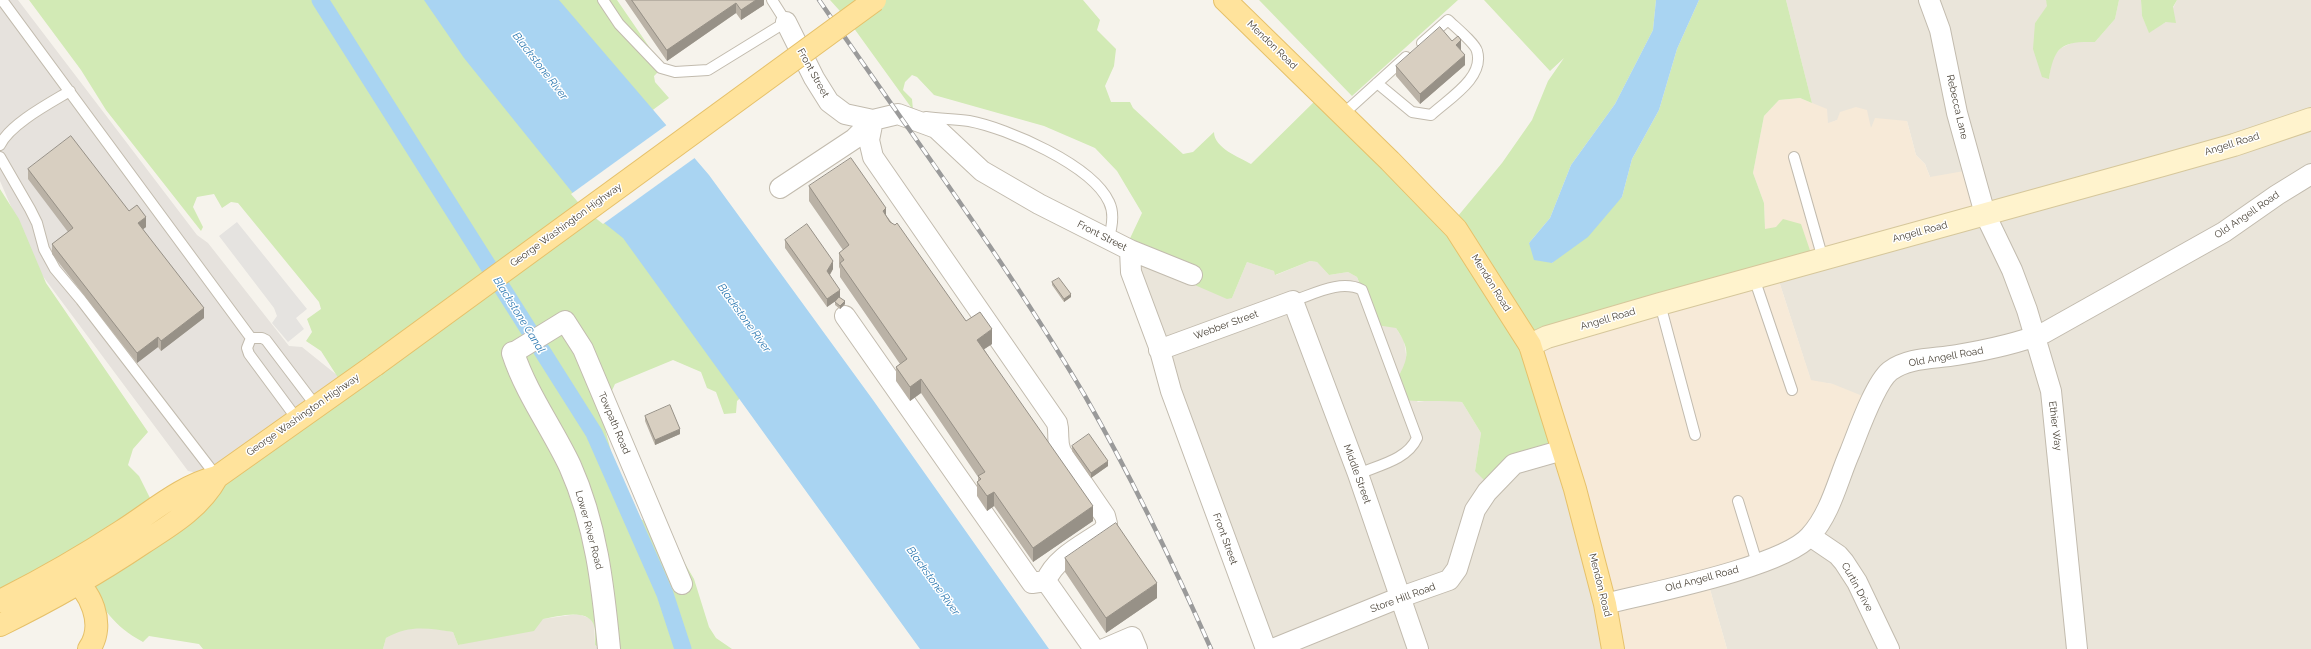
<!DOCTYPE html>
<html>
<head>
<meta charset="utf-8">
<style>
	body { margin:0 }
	canvas { display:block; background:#f6f3ec }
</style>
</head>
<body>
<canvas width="2311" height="649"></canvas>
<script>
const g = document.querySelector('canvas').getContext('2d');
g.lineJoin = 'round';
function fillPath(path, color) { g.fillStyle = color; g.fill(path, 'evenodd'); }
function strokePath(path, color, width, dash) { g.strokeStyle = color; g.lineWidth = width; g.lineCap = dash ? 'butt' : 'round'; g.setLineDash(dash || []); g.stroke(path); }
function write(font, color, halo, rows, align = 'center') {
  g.font = font + ' Raleway,sans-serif'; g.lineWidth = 3; g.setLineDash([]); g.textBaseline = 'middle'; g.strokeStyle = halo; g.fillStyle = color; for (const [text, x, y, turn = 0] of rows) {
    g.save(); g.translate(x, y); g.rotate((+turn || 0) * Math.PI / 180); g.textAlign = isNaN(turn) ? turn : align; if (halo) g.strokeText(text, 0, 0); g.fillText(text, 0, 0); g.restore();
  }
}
fillPath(new Path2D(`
	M1786,0H2046L2048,6L2035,23L2049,79L2052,58L2061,48L2074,42H2095L2115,19L2119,0H2141L2142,16L2149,32L2166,22L2177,0H2311V649H1727L1707,579L1833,384L1811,381L1778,278L1930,177L1925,164L1916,155L1907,121L1871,128L1837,120L1828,124L1812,103Z
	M1137,261L1232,298L1247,262L1274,271L1276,275L1310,261L1317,262L1329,275L1348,272L1357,277L1370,313L1396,328L1404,341L1407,361L1395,383L1418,402L1438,399L1462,402L1481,433L1475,471L1512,475L1563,460L1613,649H1267Z
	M578,614L589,618L594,623L595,645L599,649H383L386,638L399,630L426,627L453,632L458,645L543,619Z`), '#eae5da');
fillPath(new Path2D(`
	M1800,98L1827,109L1828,123L1837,120L1840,112L1856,107L1867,110L1871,128L1875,118L1907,121L1916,155L1925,164L1930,177L1970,170L1983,218L1824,264L1776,227L1765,230L1764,203L1753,173L1764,116L1779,100Z
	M1778,278L1811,380L1833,384L1870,399L1809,535L1707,579L1727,649H1613L1531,340Z`), '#f7ead8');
fillPath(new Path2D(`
	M0,0H18L197,235L208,243L289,346L302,347L348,384L217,477L188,471L39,271L0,181Z`), '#e6e2dd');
fillPath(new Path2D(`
	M29,0H434L594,196L745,394L737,401L736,413L724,414L716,392L707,388L701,372L673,360L615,384L601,414L611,451L607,483L621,497L632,517L643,520L656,538L677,550L694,579L709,627L716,638L732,649H600L595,645C595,639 596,628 593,623C585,608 556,617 543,619L534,631L458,645L453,632C427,628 409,625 386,638L383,649H203L199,644L149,636L143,642C112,625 104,609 86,580L344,387L321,351L306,341L312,332L307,319L321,309L319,302L238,203L231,202L222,208L214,194L197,197L193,207L203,227L201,231L106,110L81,70Z
	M552,0H617L663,67L654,76L655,82L669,98L650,112Z
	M830,0H1083L1100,20L1097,30L1116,49L1114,66L1105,86L1111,102H1130L1133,108L1183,154L1193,152L1214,132C1214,148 1239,157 1251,164L1319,97L1448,228L1502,163L1532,120L1548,81L1564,58L1550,71L1484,0H1656L1653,30L1615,104L1571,165L1550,218L1529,243L1552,263L1622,197L1632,159L1659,110L1677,49L1699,0H1786L1812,103L1800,98L1779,100L1764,116L1753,173L1764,203L1765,229L1776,227L1783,219L1801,224L1815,265L1531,340L1563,460L1517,472L1493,489L1475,471L1481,433L1462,402C1442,400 1422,402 1402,400L1395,383C1408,359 1412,352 1396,328L1376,325L1357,277L1348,272L1329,275L1317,262L1310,261L1275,275L1274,271L1247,262L1232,298L1227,299L1144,263L1124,251L1142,213L1117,171L1095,148L1044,126L934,95L917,77L912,75L905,82L903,90L912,99L913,110L848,20Z
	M1259,0H1458L1352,96Z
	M2046,0H2119L2115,19L2095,42C2062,41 2054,46 2049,79L2042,77L2033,49L2035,23L2047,6Z
	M2141,0H2177L2173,7L2176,23L2166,22L2149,33L2142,16Z
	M0,189L19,219L46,283L148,432L133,449L128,465L139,476L158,514L0,607Z`), '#d2eab5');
fillPath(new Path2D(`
	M237,222L307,309L296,318L304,329L288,342L272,323L277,316L274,308L219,236Z`), '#e5e3e0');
fillPath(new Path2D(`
	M424,0H559L709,175L873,400L1049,649H920L623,238L584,207L464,58Z
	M1656,0H1699L1677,49L1659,110L1632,159L1622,197L1588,237L1552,263L1534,260L1529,243L1550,218L1571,165L1615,104L1653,30Z`), '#a9d4f2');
fillPath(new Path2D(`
	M668,124L696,157L603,224L583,208L571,194Z`), '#f6f3ec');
strokePath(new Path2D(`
	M320,0L594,433L665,594L683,649`), '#a9d4f2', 17);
const service = new Path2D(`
	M2,0L251,338
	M603,0L619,24L661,68L675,72L708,70L786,22L772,0
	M1377,83L1412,112L1431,115C1448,99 1485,78 1477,51C1475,43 1454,26 1448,20L1422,43
	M1342,115L1406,57
	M926,117C941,119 955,119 969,121C1007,128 1092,165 1109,202C1115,214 1112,228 1108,240
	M0,145C10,124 50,103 70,91
	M0,157L30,209L37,223L44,249L55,269L81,300L217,477
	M1794,157L1823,259
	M1754,278L1792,390
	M1293,301C1314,294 1341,279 1362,290L1417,438C1407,460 1379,465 1358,474
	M1660,304L1695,435
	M297,419L249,354L247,348L251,338H262L266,340L316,406
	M1738,501L1757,563`);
const minor = new Path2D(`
	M1929,0L1940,30L1957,113L1985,214L2012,270L2027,310L2051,391L2077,649
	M786,22L814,78L829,102L845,114L873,120L898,114L936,128L982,171L1039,204L1130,250L1131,272L1159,347L1171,391L1266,649
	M873,120L869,140L873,157L1057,423C1060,434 1056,440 1061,452L1105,516L1107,524L1103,531C1083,545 1055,558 1046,581L1094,649
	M780,188L854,139L873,120
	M1130,250L1192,275
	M845,316L1032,583L1046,581
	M1159,350L1293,301L1358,474L1418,649
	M513,353L565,321L583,349L682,584
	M1810,536L1838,555L1844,562L1857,582L1889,649
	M1605,604C1649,593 1783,567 1810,536C1831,513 1838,479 1850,452C1858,432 1875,383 1890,371C1909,357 1935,359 1957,355C1987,350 2016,344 2044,333L2224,232L2277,195L2311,174
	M1104,649L1132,637L1137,649
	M1273,649L1401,597L1449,580L1457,569L1475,510L1487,492L1514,464L1563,450`);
const tertiary = new Path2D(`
	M513,353C526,393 552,428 570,466C596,524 603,586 609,649`);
const secondary = new Path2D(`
	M1530,345L1547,337L1660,304L2163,165L2234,145L2311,119`);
const primary = new Path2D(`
	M1225,0L1390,161L1456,229L1530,345L1575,489L1605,604L1613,649
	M68,576C91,589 106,625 89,649
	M0,601C42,580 82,557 122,531C152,512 181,486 217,477L375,365
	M0,625C49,601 97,574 143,543C171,525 200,508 217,477`);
strokePath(service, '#c2bbae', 12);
strokePath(minor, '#c2bbae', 22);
strokePath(tertiary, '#c2bbae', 24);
strokePath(secondary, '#d6c79b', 24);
strokePath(primary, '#e6c16a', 24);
strokePath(service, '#fff', 10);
strokePath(minor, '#fff', 20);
strokePath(tertiary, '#fff', 22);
strokePath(secondary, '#fff3cd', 22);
strokePath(primary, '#ffe39c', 22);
const rail = new Path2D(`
	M819,0C909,131 1004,259 1085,396C1132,478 1173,563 1211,649`);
strokePath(rail, '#9a9a9a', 4.5);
strokePath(rail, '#fff', 3, [9]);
const primaryBridge = new Path2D(`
	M375,365L875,0`);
strokePath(primaryBridge, '#e6c16a', 24, []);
strokePath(primaryBridge, '#ffe39c', 22);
fillPath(new Path2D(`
	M625,0H764V5L741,20L736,13L667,61Z
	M1461,51L1465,65L1420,104L1396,76V66Z
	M28,169L129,211L146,227L143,229L204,318L161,351L158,347L137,363L52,254V244L68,232L28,179Z
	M809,186L886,215L966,321L992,344L984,349L1093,521L1033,562L994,506L987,511L977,496V482L978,481V477L921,393L910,401L896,381V367L900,364L840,277V269L839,267V253L843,250L809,201Z
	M785,240L833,269L830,275L840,298L845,304L840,309L835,305V302L838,299L827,307L785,248Z
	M1052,282L1071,297L1064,302L1052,285Z
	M645,416L680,434L655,445L645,421Z
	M1072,446L1108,466L1091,478L1072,451Z
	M1065,558L1157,598L1106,633L1065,572Z`), '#bab2a6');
fillPath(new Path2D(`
	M756,0H764V5L741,20V10Z
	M736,3V13L667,61V50Z
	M1461,40V51L1456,45Z
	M1465,55V65L1420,104V94Z
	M886,208V223L883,211Z
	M146,217V227L138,233V223Z
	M833,261V269L827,279V271Z
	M840,290V298L827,307V299Z
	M1071,294V297L1064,302V299Z
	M845,301V304L840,309V306Z
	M204,308V318L161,351V341Z
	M992,329V344L977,354V340Z
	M158,337V347L137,363V353Z
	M921,379V393L910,401V387Z
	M680,429V434L655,445V440Z
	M1108,461V466L1091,478V473Z
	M994,492V506L987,511V496Z
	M1093,506V521L1033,562V548Z
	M1157,583V598L1106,633V618Z`), '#979187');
const building = new Path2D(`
	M632,0H756L741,10L736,3L667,50Z
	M1440,27L1452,41L1458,36L1461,40L1456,45L1465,55L1420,94L1396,66Z
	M71,136L129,211L137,205L146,217L138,223L204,308L161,341L158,337L137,353L52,244L73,228L28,169Z
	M851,158L886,208L883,211L890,222L895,225L897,223L966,321L980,312L992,329L977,340L1093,506L1033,548L994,492L987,496L977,482L981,479L978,476L985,472L921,379L910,387L896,367L907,359L840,263L844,260L839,253L849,245L809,186Z
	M807,224L833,261L827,271L840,290L827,299L785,240Z
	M1059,278L1071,294L1064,299L1052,282Z
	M839,297L845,301L840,306L835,302Z
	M670,405L680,429L655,440L645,416Z
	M1089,434L1108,461L1091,473L1072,446Z
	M1116,523L1157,583L1106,618L1065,558Z`);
fillPath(building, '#d8cfc1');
strokePath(building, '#979187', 1);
write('10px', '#4b4439', '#fff', [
	["Mendon Road",1272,45,44],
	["Front Street",813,73,61],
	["Rebecca Lane",1957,107,77],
	["Angell Road",2232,144,-17],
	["Old Angell Road",2247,215,-34],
	["George Washington Highway",566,225,-36],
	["Angell Road",1920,232,-15],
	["Front Street",1102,236,27],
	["Mendon Road",1491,283,58],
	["Angell Road",1608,319,-16],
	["Webber Street",1226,325,-20],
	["Old Angell Road",1946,357,-10],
	["George Washington Highway",303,415,-35],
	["Towpath Road",614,423,67],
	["Ethier Way",2055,426,83],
	["Middle Street",1357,474,70],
	["Lower River Road",589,530,75],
	["Front Street",1225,539,70],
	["Old Angell Road",1702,579,-15],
	["Mendon Road",1600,585,76],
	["Curtin Drive",1857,587,61],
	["Store Hill Road",1403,598,-20]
]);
write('italic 11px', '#2e7ab2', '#fff', [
	["Blackstone River",540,66,52],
	["Blackstone Canal",519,315,58],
	["Blackstone River",744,318,54],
	["Blackstone River",933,581,54]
]);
</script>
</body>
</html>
